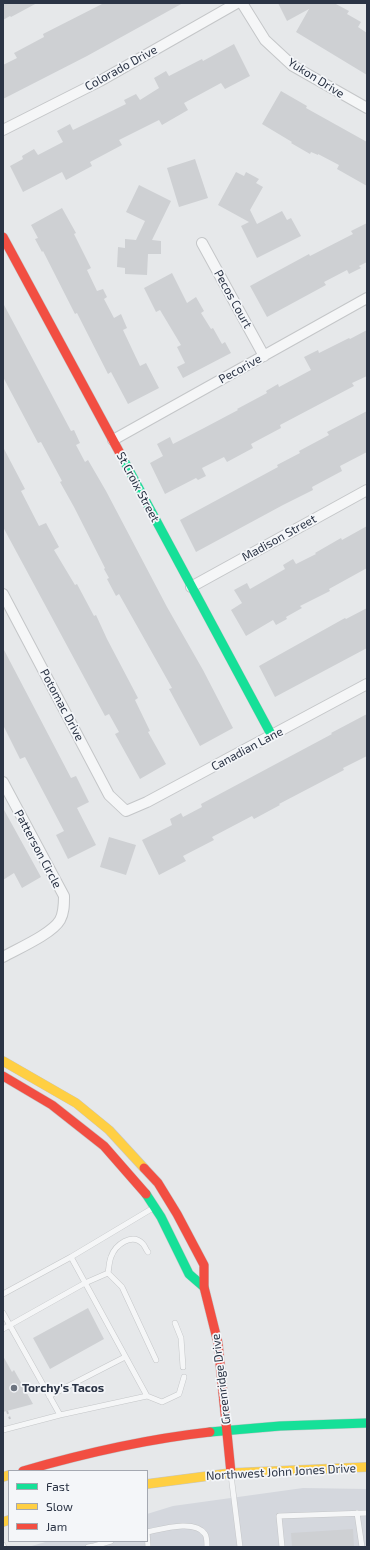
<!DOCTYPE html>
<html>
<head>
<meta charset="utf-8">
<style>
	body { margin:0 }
	#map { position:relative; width:370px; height:1550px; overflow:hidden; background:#e6e8ea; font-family:"Exo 2",sans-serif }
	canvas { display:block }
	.frame { position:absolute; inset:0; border:4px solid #2b3445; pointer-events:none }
	.legend { position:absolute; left:8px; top:1470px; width:140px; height:72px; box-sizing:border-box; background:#f4f6f9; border:1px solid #a4a8b1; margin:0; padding:5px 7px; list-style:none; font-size:12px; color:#2b3445 }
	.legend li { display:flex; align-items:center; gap:8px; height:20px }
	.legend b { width:20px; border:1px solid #a4a8b1 }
</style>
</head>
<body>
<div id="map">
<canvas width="370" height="1550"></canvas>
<div class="frame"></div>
<ul class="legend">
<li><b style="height:5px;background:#16e098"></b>Fast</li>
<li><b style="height:5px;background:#ffcf43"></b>Slow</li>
<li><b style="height:5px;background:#f24e42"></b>Jam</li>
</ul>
</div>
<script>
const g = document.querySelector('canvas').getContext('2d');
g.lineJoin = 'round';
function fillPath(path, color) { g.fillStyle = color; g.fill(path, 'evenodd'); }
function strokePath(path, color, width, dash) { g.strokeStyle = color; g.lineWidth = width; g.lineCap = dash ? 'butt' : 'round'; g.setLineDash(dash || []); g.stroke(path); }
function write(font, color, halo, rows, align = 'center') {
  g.font = font + ' "Exo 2",sans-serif'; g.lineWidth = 3.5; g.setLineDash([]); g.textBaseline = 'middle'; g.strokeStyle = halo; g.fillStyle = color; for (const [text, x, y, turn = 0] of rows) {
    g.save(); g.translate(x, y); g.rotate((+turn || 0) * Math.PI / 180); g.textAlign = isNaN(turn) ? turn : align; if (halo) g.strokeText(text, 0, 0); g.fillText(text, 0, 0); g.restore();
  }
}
fillPath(new Path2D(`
	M303,1488L367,1489V1547H28L49,1541H147V1514L173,1506Z`), '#d4d7dd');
fillPath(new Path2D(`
	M3,3H37L11,17L10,16L3,20Z
	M104,3H183L87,56L3,99V65L17,58L14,53L44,37L43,34Z
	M278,3H334L349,11L347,14L361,22L358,27L367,33V75L296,32L309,9L287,21Z
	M234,44L250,76L225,89L221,83L184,103L188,110L162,125L159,120L119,140L122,145L90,162L92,166L66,180L62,172L23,192L10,166L23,159L22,156L34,149L38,155L63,142L57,131L70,124L73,130L126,104L124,100L136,94L140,100L159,88L154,78L166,71L169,76L202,59L203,61Z
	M281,91L307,106L306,108L367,142V186L337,169L339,165L318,154V155L311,152L310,154L291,143L292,142L262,124Z
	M195,159L208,198L179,207L167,168Z
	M236,172L244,176L246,172L259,179L256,183L263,187L250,210L257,224L282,211L287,220L291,218L301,236L257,258L241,226L249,222L218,205Z
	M139,185L171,201L152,240L161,241V254H148L147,275L125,274V268L117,267L118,247L125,248V239L136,240L145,221L126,212Z
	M62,208L76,233L74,234L91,268L87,270L97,291L103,289L107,297L104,299L114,318L121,314L127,328L123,330L140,366L146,363L159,388L128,404L111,372L108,374L77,313L75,314L43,251L42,252L35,239L38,238L31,225Z
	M367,223V262L359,266L361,268L349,274L347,270L324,282L326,285L267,317L250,286L309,254L310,256L353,234L351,231Z
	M172,273L187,303L196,297L204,311L201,313L211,329L213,328L222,344L225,342L231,353L183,378L177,367L185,363L177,347L181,345L160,310L156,312L144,288Z
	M3,303L71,431L74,430L80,443L76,445L85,462L88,460L106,491L167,607L203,670L233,728L200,746L169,689L172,688L119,594L116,596L107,579L109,578L104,569L105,568L74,507L60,482L62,481L41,442L38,443L3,377Z
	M367,330V376L352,383L354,386L280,425L281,428L251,444L253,448L227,462L224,457L202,468L206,476L198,480L196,478L165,494L150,463L163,456L157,444L170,437L173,444L204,428L238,410L237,409L267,393L266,391L278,384L279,387L311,370L304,357L318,350L319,353L349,338L350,339Z
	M367,411V452L340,466L342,471L312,487L313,490L283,505L196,552L180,520L278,467L277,465L300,453L299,451L329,435L327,432Z
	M3,447L25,489L21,491L39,526L46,523L59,547L54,550L75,585L77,584L94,616L96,615L107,639L138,698L135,700L150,731L148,732L166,764L140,779L115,734L119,732L109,714L105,716L3,527Z
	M367,526V568L329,589L330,591L300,606L302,608L286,617L287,619L276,625L273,620L246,636L231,610L242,603L234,590L247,583L250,589L285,569L283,565L293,559L296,564L316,554L315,553L341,538L342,540Z
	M367,608V648L275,697L259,666L345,618L346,619Z
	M3,648L71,778L76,776L89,802L77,808L96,845L68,859L56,835L64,831L25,757L20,759L3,725Z
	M367,714V756L343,768L344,770L279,804L280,805L254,819L252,816L212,837L214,840L183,856L186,861L159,875L142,840L172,825L170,819L181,813L183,817L202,807L201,804L332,734L331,733Z
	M3,808L41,877L22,888L14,873L3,880Z
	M109,837L136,845L126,875L100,867Z
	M88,1308L104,1339L50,1369L33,1338Z
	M3,1356L12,1372L14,1370L33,1404L3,1412Z
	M353,1529L354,1547H292L291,1533Z`), '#ced0d3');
const lane = new Path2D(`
	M71,1257L147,1396
	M108,1273L122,1287L156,1360
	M108,1273C109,1268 109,1262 111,1257C115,1245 132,1232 143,1244C145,1246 146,1250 148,1252
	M3,1294L71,1257L153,1208
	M3,1313L60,1415L3,1430
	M175,1323L181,1338L183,1367
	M3,1329L85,1283L108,1273
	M49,1396L125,1357
	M60,1415L147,1396L162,1402L179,1394L184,1377
	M231,1475L240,1547
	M357,1513L362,1547
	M147,1531L148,1547
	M147,1532C162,1529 195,1519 205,1534C207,1537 207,1543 207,1547
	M3,1545L4,1547
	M88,1547L94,1546
	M94,1547V1546L111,1541
	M282,1547L279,1516L367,1513`);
const street = new Path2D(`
	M242,3L265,40L293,66L367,108
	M3,130L100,81L237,3
	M202,243L264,356
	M113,440L367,298
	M191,587L367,490
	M3,594L109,795L126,811L147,802L367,684
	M3,782L64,896C64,905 64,913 60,920C52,934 17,949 3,957`);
const fast = new Path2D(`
	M122,457L272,736
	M146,1194L161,1217L189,1274L204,1287
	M210,1432L280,1426L367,1423`);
const slow = new Path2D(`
	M3,1061L76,1103L109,1130L144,1168
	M3,1477L9,1475
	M147,1484L231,1473L367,1467
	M3,1522L9,1520`);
const jam = new Path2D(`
	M3,237L122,457
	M3,1076L52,1105L104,1146L146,1194
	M144,1168L158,1183L177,1214L204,1265V1287L218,1343L231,1473
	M23,1471C85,1453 147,1439 210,1432`);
strokePath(lane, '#c4c6c8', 6);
strokePath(street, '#c4c6c8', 12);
strokePath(fast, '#c4c6c8', 10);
strokePath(slow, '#c4c6c8', 10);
strokePath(jam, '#c4c6c8', 10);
strokePath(new Path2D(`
	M7,1411L10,1419`), '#c5c6ca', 2, [3, 3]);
strokePath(lane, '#f5f6f7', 5);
strokePath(street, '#f5f6f7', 10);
strokePath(fast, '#16e098', 9);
strokePath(slow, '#ffcf43', 9);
strokePath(jam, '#f24e42', 9);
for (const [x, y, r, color] of [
	[14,1388,4,"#6c737f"]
]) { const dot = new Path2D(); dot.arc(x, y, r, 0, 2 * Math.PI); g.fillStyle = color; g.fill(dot); strokePath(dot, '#f4f6f9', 1.5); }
write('12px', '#2b3445', '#f4f6f9', [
	["Colorado Drive",121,68,-29],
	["Yukon Drive",316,78,32],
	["Pecos Court",233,299,61],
	["Pecorive",240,369,-29],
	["St Croix Street",138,487,62],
	["Madison Street",279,538,-29],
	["Potomac Drive",62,705,62],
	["Canadian Lane",247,749,-28],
	["Patterson Circle",38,849,62],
	["Greenridge Drive",221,1379,-97],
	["Northwest John Jones Drive",281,1472,-3]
]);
write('bold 12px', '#2b3445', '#f4f6f9', [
	["Torchy's Tacos",22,1388]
], 'left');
</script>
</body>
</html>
